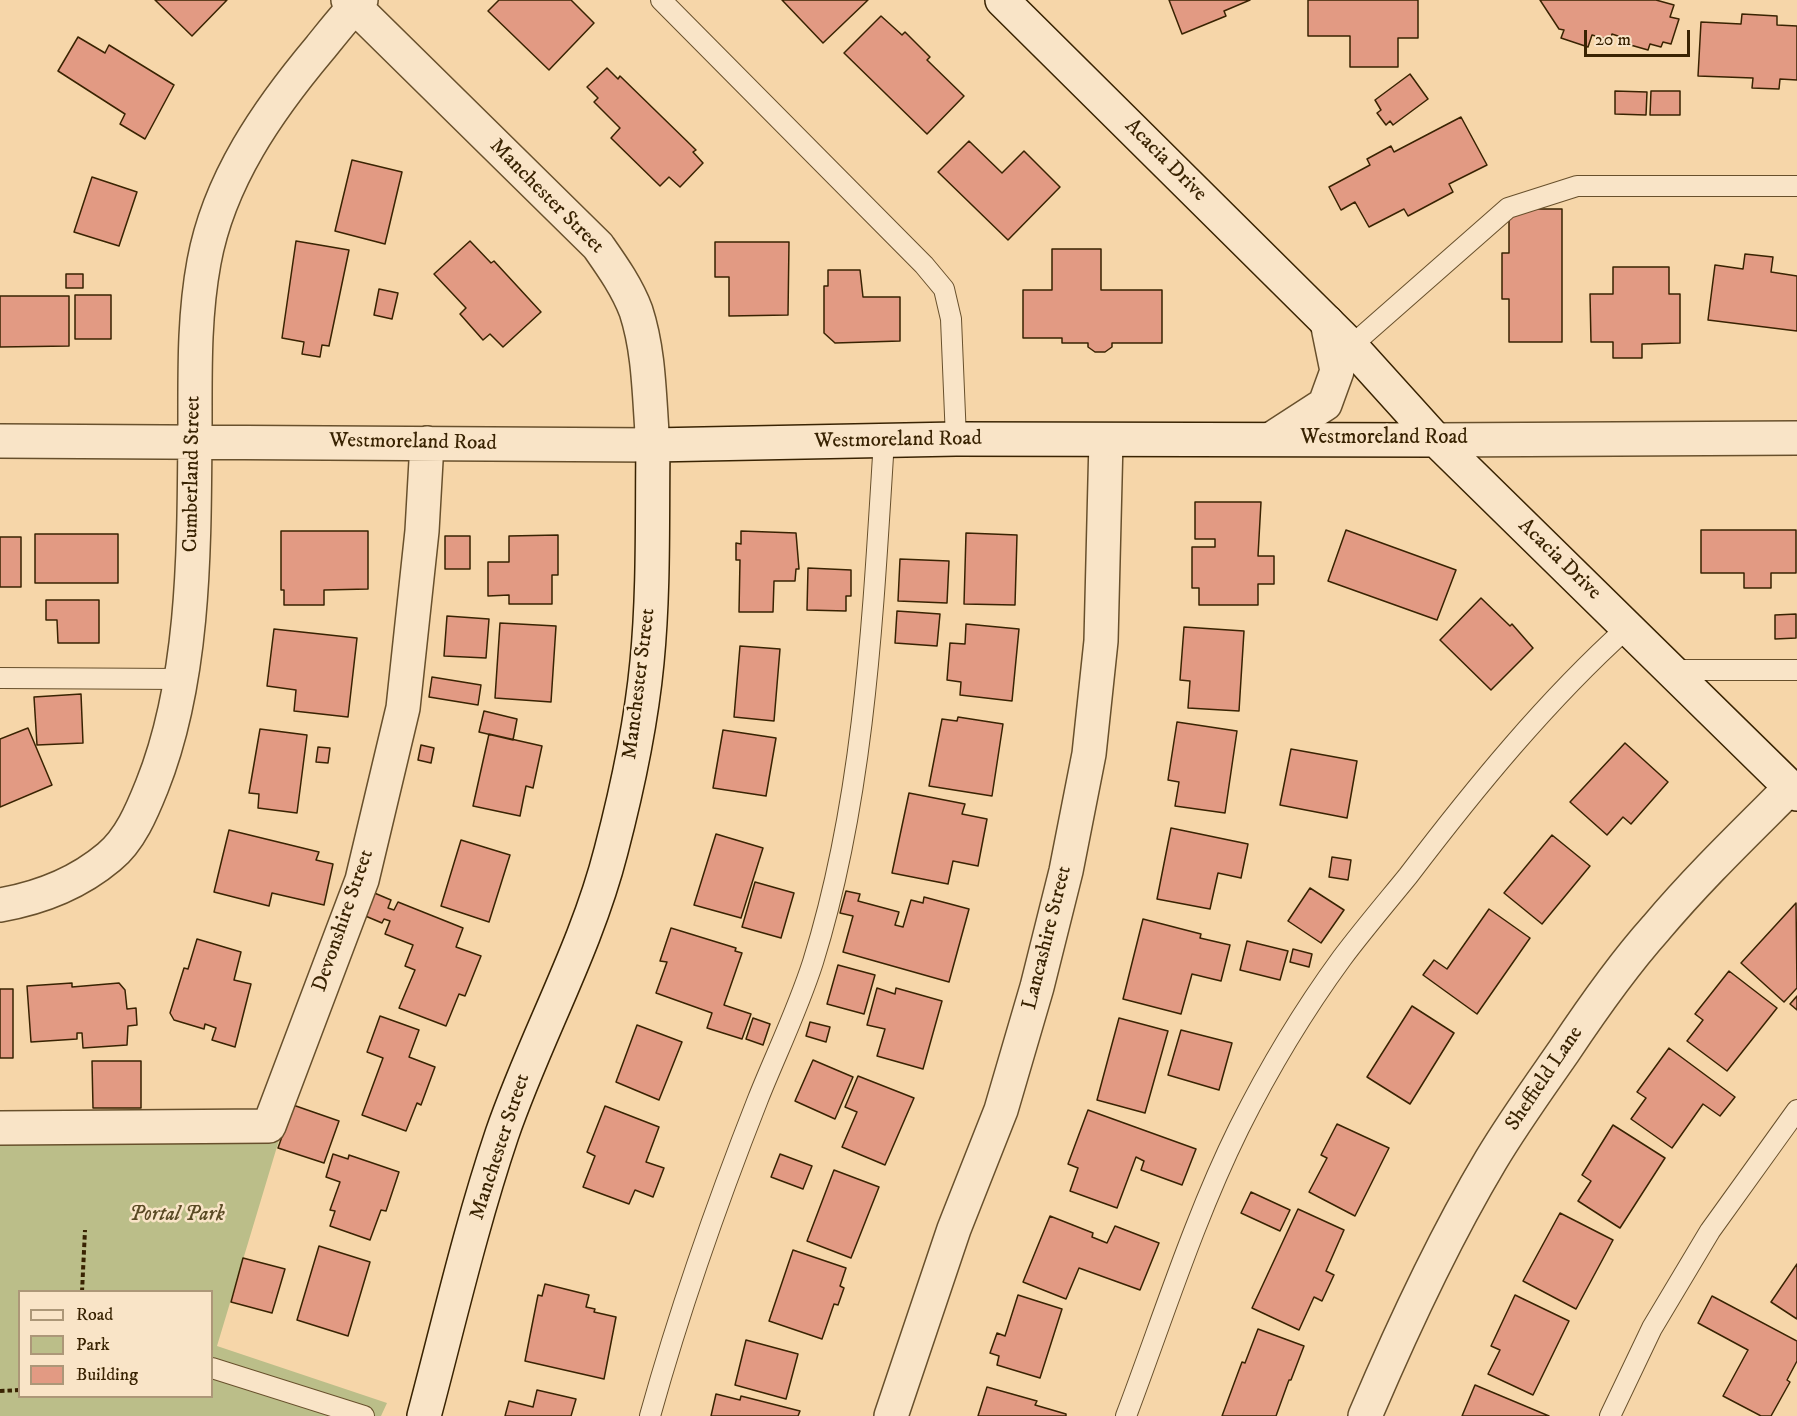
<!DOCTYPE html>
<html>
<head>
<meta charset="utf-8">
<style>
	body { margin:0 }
	#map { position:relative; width:1797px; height:1416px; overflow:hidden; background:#f6d6a9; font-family:"IM FELL DW Pica",serif }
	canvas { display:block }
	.legend { position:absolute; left:18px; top:1290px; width:195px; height:108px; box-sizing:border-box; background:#f9e4c7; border:2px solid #ac9778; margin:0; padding:8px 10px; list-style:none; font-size:18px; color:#392302 }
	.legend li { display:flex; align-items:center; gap:12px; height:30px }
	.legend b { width:30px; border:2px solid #ac9778 }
	.scale { position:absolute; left:1584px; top:30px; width:106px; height:27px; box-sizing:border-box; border:3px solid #392302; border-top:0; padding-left:8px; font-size:18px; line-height:21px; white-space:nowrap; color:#392302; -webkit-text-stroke:4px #f9e4c7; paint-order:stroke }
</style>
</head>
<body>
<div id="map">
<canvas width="1797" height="1416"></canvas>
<ul class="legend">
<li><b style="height:8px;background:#f9e4c7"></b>Road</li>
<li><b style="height:16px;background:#bbbe89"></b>Park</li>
<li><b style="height:16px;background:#e29a83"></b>Building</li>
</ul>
<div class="scale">20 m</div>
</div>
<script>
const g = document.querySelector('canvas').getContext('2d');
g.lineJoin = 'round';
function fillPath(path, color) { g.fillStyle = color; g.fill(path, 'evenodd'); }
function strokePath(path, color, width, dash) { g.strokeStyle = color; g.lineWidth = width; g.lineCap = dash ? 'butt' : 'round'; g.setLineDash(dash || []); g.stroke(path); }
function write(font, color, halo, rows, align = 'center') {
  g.font = font + ' "IM FELL DW Pica",serif'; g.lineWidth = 5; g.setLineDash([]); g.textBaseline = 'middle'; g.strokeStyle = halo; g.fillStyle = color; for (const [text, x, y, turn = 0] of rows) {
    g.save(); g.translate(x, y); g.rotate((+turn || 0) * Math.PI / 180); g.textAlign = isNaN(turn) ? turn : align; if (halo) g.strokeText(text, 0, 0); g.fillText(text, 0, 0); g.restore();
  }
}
fillPath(new Path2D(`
	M279,1140L217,1346L387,1403L381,1416H0V1142ZM20,1292H212V1396H20Z`), '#bbbe89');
const building = new Path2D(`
	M155,0H227L192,36Z
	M499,0H571L594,23L549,70L488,11Z
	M782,0H868L823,43Z
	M1169,0H1250L1224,11L1226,16L1182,34Z
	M1308,0H1418V38H1398V67H1350V36H1308Z
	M1540,0H1656L1674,5L1670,17L1679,19L1671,44L1663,42L1661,47L1650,44L1648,50L1620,42L1621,37L1612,34L1610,40L1592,35L1588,47L1561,38L1564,30L1559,29Z
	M1742,14L1777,16V25L1797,26V80L1780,79L1779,89L1752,88L1753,78L1698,76L1701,22L1741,24Z
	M881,16L902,35L905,32L930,57L927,60L964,96L927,134L844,53Z
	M78,37L105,53L109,45L174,85L145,139L120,124L125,114L58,71Z
	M607,68L618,79L620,76L696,150L693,152L703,163L680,187L669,177L660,186L611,138L620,128L594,102L598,98L587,87Z
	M1410,74L1428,99L1393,125L1390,121L1386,125L1377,113L1381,110L1375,100Z
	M1615,91L1647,92L1646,115L1615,114Z
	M1651,91H1680V115H1650Z
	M1461,117L1487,165L1449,184L1453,192L1408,216L1404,209L1369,227L1355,202L1341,210L1329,187L1370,165L1367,159L1391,146L1394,152Z
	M969,141L1002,173L1024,151L1060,187L1008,240L938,172Z
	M352,160L402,172L385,244L335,231Z
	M92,177L137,192L119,246L74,232Z
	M1509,209H1562V342H1509V299H1502V253H1509Z
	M296,241L349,250L329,346L322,345L320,357L302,354L304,342L282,338Z
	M470,241L491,263L494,261L541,312L503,347L490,334L483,340L460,314L466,308L434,274Z
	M715,242H789L788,315L729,316V277H715Z
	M1052,249H1101V290H1162V343H1112V347L1105,352H1095L1088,347V343H1062V338H1023V290H1052Z
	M1745,254L1773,257L1771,272L1797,276V331L1708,320L1715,265L1743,269Z
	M1613,267H1669V294H1680V343L1642,344V358H1613V342H1591L1590,294H1613Z
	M828,270H860L863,297H900V341L835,343L824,333V286H828Z
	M66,274H83V288H66Z
	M379,289L398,293L392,319L374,315Z
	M75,295H111V339H75Z
	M0,296H69V346L0,347Z
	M1195,502H1261L1258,556H1274V584H1258V605H1199V588H1192V547H1215V539H1195Z
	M1346,530L1456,570L1437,620L1328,581Z
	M1701,530H1796V573H1771V588H1744V573H1701Z
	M281,531H368V589L324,590V605H284V590H281Z
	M741,531L796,533L799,569H796L795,581H774L773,612H739L740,560H736V543L741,544Z
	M966,533L1017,535L1015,605L964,604Z
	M35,534H118V583H35Z
	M558,535V575H552V604H509V595L488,596V562H509V536Z
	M445,536H470V569H445Z
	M0,537H21V587H0Z
	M900,559L949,561L947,603L898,601Z
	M808,568L851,570V596H846V611L807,610Z
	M1481,598L1510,626L1512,624L1533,648L1491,690L1440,640Z
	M46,600H99V643H58L57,620H46Z
	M897,611L940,614L937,646L895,643Z
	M1796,614V638L1775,639V615Z
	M447,616L489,619L486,658L444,656Z
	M500,623L556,626L551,702L495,698Z
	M966,624L1019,629L1012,701L960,695L961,682L947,680L950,643L965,644Z
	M1184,627L1244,631L1239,711L1188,708L1190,681L1180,680Z
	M274,629L357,638L348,717L294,711L296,690L267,686Z
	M740,646L780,649L774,721L734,717Z
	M432,677L481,685L478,705L429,697Z
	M81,694L83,743L37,745L34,697Z
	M484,711L517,719L513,740L479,732Z
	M958,717L1003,724L992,796L929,786L942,719L957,721Z
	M1177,722L1237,731L1225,813L1175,806L1179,782L1168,780Z
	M28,728L52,785L0,807V739Z
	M260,729L307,735L297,813L258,808L259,794L249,793Z
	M723,730L776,738L766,796L713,788Z
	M489,734L542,746L533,788L526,786L520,816L473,806Z
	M1625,743L1668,782L1631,824L1623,817L1607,835L1570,802Z
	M421,745L434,748L431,763L418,760Z
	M318,747L330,748L328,763L316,762Z
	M1291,749L1357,761L1347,818L1280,805Z
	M909,793L965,804L962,814L987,819L978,866L953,861L948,884L892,873Z
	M1171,828L1248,844L1241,878L1218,873L1210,909L1157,899Z
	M229,830L319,852L316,860L333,864L324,905L272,893L269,906L214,892Z
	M716,834L763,848L741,918L694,905Z
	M1552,835L1590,866L1542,924L1504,893Z
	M461,840L510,855L489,922L441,906Z
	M1332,857L1351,860L1348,880L1329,877Z
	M755,882L794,893L781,938L742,927Z
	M1310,888L1344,910L1321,943L1288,921Z
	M846,891L860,894L858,901L899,912L895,925L903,927L911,900L923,903L924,897L969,909L949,982L843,952L853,916L840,913Z
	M372,892L391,900L388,908L394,910L398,902L463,928L456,947L481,956L465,996L459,994L446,1026L399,1008L415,970L405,966L413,945L385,934L390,921L384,919L382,923L363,915Z
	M1796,903L1797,988L1784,1002L1741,963Z
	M1489,909L1530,938L1477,1014L1423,975L1434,960L1447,969Z
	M1143,919L1201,934L1200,938L1230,945L1221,981L1192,974L1181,1014L1123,999Z
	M671,928L736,948L735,951L742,953L724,1005L751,1014L742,1039L707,1028L712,1013L656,993L667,962L660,961Z
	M197,939L241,952L234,980L251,984L235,1047L212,1040L216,1028L205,1024L204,1029L174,1020L170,1013L184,968L188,969Z
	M1247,941L1288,951L1280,980L1240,970Z
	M1293,949L1312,954L1309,967L1290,962Z
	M838,965L875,975L864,1014L827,1004Z
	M1729,971L1777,1008L1727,1071L1687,1041L1703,1020L1695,1014Z
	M72,983V987L119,983L125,990L127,1009L136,1008L137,1025L128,1026L127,1045L83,1048L82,1033H77V1039L31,1042L27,986Z
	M877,988L895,994L896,988L942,1001L923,1069L877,1056L885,1029L867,1025Z
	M0,989H13V1058H0Z
	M1797,996V1010L1790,1004Z
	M1412,1006L1454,1033L1410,1104L1367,1077Z
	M380,1016L419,1030L409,1057L435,1067L421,1105L417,1103L406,1131L362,1115L383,1058L367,1052Z
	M753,1018L770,1024L763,1045L746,1039Z
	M1119,1018L1168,1031L1145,1113L1097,1100Z
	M810,1022L830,1027L826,1042L806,1036Z
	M637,1025L682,1042L659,1100L616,1082Z
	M1181,1030L1232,1043L1219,1090L1168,1075Z
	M1669,1048L1735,1097L1720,1116L1703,1104L1672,1148L1631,1119L1646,1098L1637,1092Z
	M813,1060L853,1077L835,1119L795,1101Z
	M92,1061H141V1108H93Z
	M858,1076L914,1098L885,1165L842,1147L857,1112L845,1107Z
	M293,1105L339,1121L324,1163L278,1148Z
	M605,1106L659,1127L646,1162L664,1168L653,1197L635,1190L629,1204L583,1187L595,1156L587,1152Z
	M1088,1110L1196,1149L1182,1185L1141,1170L1144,1161L1136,1157L1117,1208L1070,1191L1078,1168L1068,1164Z
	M1337,1124L1389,1148L1355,1216L1309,1192L1327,1158L1321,1155Z
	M1613,1125L1665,1158L1620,1228L1578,1201L1591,1181L1582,1175Z
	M333,1154L348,1159L349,1155L399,1172L386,1211L381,1210L370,1240L330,1226L335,1211L330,1210L340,1182L326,1177Z
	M780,1154L812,1166L803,1189L771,1177Z
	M834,1170L879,1187L851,1258L807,1241Z
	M1251,1192L1290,1210L1280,1231L1241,1213Z
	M1298,1209L1344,1230L1326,1271L1334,1275L1322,1301L1314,1297L1299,1330L1252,1308Z
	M1560,1213L1613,1240L1576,1309L1523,1281Z
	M1050,1216L1093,1233L1092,1237L1107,1243L1115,1226L1159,1243L1140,1290L1079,1268L1066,1299L1023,1282Z
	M319,1246L370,1262L348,1336L297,1320Z
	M793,1250L846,1268L840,1286L844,1288L838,1305L834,1304L822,1339L769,1321Z
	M243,1258L285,1269L272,1313L231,1302Z
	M1797,1264V1319L1771,1302Z
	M545,1284L589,1295L586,1307L595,1309L594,1312L616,1317L604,1379L525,1361L538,1295L542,1296Z
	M1018,1295L1062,1309L1040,1378L997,1365L999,1356L990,1353L997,1333L1005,1336Z
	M1515,1295L1569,1321L1533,1395L1488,1374L1500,1350L1491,1346Z
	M1712,1296L1797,1341V1361L1787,1380L1790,1382L1771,1416H1761L1723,1396L1748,1350L1698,1323Z
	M1258,1329L1304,1346L1291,1380H1289L1276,1416H1222L1242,1362L1245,1363Z
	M746,1340L798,1354L786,1399L735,1385Z
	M1475,1385L1549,1416H1462Z
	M987,1387L1037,1401L1035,1405L1066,1414V1416H978Z
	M537,1390L576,1399L571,1416H505L509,1401L533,1407Z
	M716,1394L740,1400L741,1396L800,1411L798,1416H711Z`);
fillPath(building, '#e29a83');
strokePath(building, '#392302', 1.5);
const lane = new Path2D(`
	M661,0L924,265L944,289L951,319L956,439
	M1351,346L1508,208L1577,186H1797
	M1672,670H1797
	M0,678L182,679
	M212,1368L364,1416
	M650,1416C680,1308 717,1203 758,1099C776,1054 798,1009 813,962C865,795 873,614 884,440
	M1126,1416C1162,1321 1194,1219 1239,1128C1268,1070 1304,1010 1342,958C1363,930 1386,903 1408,876C1475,788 1546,701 1628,627
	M1610,1416L1652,1328L1710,1231L1797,1110`);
const street = new Path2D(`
	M1271,439L1325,404L1337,371L1327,322
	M1436,440L1797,438
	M0,441L653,445C649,400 650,354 636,311C627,287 612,266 598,246L348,0
	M0,905C40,898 77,884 109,857C130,840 142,811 152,786C196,676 194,542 195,424C195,370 194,316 204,262C219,180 268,110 320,48C333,32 346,15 361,0
	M0,1128L269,1126L362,880L403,708L422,531L427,443
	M891,1416L954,1229L1001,1110L1037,987L1066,871L1089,754L1101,641L1106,440
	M1365,1416C1402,1329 1442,1242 1491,1160C1513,1123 1539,1087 1564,1051C1592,1009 1622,966 1656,928C1698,878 1745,833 1791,787`);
const secondary = new Path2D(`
	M1002,0L1351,346L1436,440L1797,794
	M424,1416C449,1322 471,1226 502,1134C535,1038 586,949 611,851C627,790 641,725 647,662C654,590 652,517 653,445L956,439L1436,440`);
strokePath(lane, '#68502c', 22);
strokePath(street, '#68502c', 36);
strokePath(secondary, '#392302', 36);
strokePath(new Path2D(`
	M82,1292L85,1230
	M0,1391L20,1390`), '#392302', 4, [4.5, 3]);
strokePath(lane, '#f9e4c7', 20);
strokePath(street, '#f9e4c7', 33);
strokePath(secondary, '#f9e4c7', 33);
write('21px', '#392302', '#f9e4c7', [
	["Acacia Drive",1165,161,45],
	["Manchester Street",546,197,45],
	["Westmoreland Road",1384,439],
	["Westmoreland Road",898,441,-1],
	["Westmoreland Road",413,443,1],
	["Cumberland Street",193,474,-89],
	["Acacia Drive",1559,560,44],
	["Manchester Street",640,684,-83],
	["Devonshire Street",344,921,-71],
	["Lancashire Street",1048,938,-76],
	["Sheffield Lane",1545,1079,-56],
	["Manchester Street",501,1147,-72]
]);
write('italic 21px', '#5a4a24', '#f9e4c7', [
	["Portal Park",177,1216]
]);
</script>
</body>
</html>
